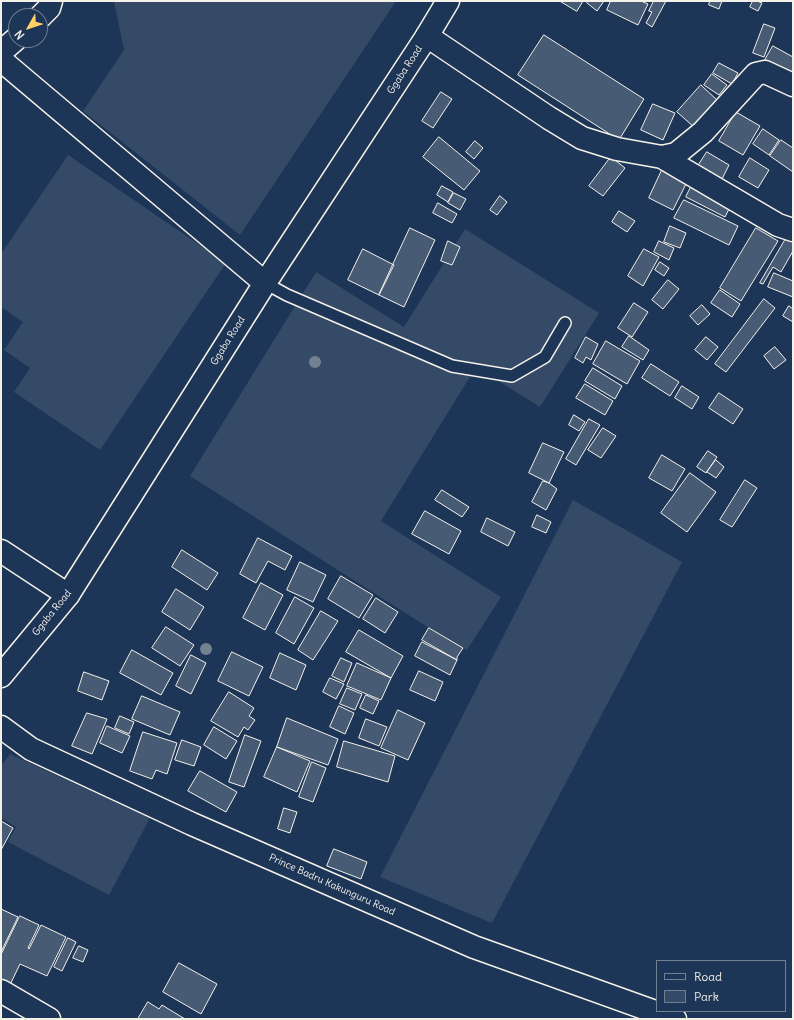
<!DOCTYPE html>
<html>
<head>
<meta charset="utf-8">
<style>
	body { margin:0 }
	#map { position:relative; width:794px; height:1020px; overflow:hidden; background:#1d3557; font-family:Delius,sans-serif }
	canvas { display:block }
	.frame { position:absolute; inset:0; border:2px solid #f4f1e8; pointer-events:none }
	.legend { position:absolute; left:656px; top:960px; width:130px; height:52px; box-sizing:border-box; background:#1d3557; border:1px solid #738091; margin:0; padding:5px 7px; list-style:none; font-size:12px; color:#f4f1e8 }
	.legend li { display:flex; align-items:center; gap:8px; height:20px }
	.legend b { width:20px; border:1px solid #738091 }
	.north { position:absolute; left:8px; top:8px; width:40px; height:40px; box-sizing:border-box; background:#1d3557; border:1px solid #738091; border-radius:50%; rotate:231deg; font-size:11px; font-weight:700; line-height:16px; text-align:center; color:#f4f1e8 }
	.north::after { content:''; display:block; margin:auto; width:14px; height:18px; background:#ffd166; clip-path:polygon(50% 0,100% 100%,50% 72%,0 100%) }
</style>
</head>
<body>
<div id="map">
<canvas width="794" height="1020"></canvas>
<div class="frame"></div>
<ul class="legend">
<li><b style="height:5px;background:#1d3557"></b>Road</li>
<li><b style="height:11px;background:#354a67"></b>Park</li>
</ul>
<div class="north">N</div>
</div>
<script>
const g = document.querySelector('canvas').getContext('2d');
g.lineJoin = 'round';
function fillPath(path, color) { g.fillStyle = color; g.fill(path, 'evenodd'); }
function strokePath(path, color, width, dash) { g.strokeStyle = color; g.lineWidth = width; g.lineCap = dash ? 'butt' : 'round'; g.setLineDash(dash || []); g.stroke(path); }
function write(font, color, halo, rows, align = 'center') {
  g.font = font + ' Delius,sans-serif'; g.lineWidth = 3; g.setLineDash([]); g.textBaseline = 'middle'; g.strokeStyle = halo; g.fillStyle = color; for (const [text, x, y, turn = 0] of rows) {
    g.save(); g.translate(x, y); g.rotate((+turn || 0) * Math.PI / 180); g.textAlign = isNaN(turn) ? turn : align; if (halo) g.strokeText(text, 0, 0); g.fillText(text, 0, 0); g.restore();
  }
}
fillPath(new Path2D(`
	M114,1H396L240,235L83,111L124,50Z
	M68,155L226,263L100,450L14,392L30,368L4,350L23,322L1,307V254Z
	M465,229L599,313L540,407L476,367L381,521L501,597L467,650L429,628L190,476L316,272L404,327Z
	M573,500L682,562L492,923L380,877Z
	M10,754L150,818L109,895L8,842L16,827L1,818V766Z`), '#354a67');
const building = new Path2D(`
	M560,1H583L577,11Z
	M588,1H604L597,11L587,3Z
	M611,1H641L648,4L638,25L607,10Z
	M654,1H666L652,27L646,23L652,12L649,11Z
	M710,1H722L719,9L709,5Z
	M753,1H757L762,3L758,11L750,7Z
	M764,24L775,28L764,57L753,53Z
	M544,35L644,99L619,140L518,75Z
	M773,46L793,57V76L765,60Z
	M719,63L738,73L732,84L713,73Z
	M712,74L727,85L719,95L704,85Z
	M701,85L718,101L695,128L677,112Z
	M441,92L452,99L433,128L422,121Z
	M653,104L675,113L663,140L641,130Z
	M736,112L760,126L743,155L719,141Z
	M763,129L779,140L769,155L753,144Z
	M439,137L480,171L464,190L423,157Z
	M781,140L793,148V172L770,156Z
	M475,141L483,148L474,159L466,152Z
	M707,152L729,165L722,179L698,166Z
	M611,157L625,168L603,196L589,186Z
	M750,158L769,170L758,188L739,177Z
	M663,168L688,180L673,210L649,198Z
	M692,185L731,205L725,217L686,197Z
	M442,186L453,192L448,202L437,195Z
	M454,193L466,199L460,210L448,203Z
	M500,196L507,202L497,215L490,210Z
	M684,200L738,226L729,245L674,218Z
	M438,203L457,214L452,223L433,213Z
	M619,211L635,221L627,232L612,222Z
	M670,226L686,233L680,248L664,242Z
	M410,228L435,240L404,307L379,295Z
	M756,228L778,241L741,301L720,288Z
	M788,235L793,238V251L781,272L773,267L763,284L760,283Z
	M448,241L460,247L452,265L441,261Z
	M659,241L674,248L669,260L654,252Z
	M363,249L394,265L379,295L348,280Z
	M644,249L659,257L643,286L628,276Z
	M660,262L669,268L664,276L655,270Z
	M774,273L793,281V297L768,287Z
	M668,280L679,289L663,309L652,300Z
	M720,290L740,304L732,317L711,303Z
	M764,299L775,308L726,372L715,364Z
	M634,303L648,312L632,337L618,328Z
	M702,305L710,314L698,325L690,316Z
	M789,306L793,309V322L783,316Z
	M629,336L649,350L643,360L622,347Z
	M586,337L598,344L591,360L586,357L583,363L575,358Z
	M706,337L718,347L707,360L695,350Z
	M606,341L640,361L627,384L593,364Z
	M775,347L786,360L774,369L764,356Z
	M651,364L679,382L670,396L642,378Z
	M593,368L622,386L615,399L585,381Z
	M585,384L613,401L605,415L576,398Z
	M682,386L699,397L692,409L675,398Z
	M719,393L743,409L733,424L709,408Z
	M574,415L585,422L579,431L569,425Z
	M589,419L600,425L576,465L566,459Z
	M603,428L616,436L601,458L588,450Z
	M543,443L564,452L549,483L529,473Z
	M708,451L717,457L706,473L697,467Z
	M662,455L685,469L672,491L649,478Z
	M716,460L724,467L716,478L707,472Z
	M690,473L716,492L687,532L661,513Z
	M745,480L757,488L732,527L720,520Z
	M543,481L549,483L557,489L546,510L532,502Z
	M442,490L469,507L462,517L435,500Z
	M425,511L461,531L449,554L412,534Z
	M537,515L551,522L546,533L532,527Z
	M487,518L515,532L508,546L481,532Z
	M258,538L292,556L285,570L268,561L256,583L240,574Z
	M182,550L218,573L207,590L172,567Z
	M300,562L326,575L313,602L287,590Z
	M341,576L373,595L359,618L328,599Z
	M261,583L283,595L265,630L243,618Z
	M176,589L204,607L190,630L162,612Z
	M295,597L314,608L294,644L276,633Z
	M376,598L398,612L385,633L363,619Z
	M321,611L338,621L313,660L298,650Z
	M166,627L194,645L180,666L152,648Z
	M429,628L463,648L457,657V660L422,640Z
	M359,630L403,656L391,678L346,652Z
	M422,642L457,660L450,675L415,656Z
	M132,650L173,673L161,695L120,673Z
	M232,652L263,667L249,696L218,681Z
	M280,653L306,665L296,690L270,678Z
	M191,655L206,663L191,694L176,686Z
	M341,658L352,663L344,682L332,676Z
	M357,663L391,678L381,700L347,686Z
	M419,671L443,682L435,701L410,690Z
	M84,672L109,681L102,700L78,691Z
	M330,678L344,684L336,699L323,692Z
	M347,688L362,694L355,710L340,704Z
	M229,692L254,708L249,716L255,720L248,730L244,727L238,737L211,721Z
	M366,695L379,701L373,714L360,708Z
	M142,696L180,712L170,735L132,719Z
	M339,706L354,713L345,734L330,727Z
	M398,710L425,723L408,760L381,748Z
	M87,713L107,719L92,754L72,746Z
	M120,716L134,722L129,734L115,728Z
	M287,718L338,739L328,765L277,747Z
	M366,719L387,727L379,746L359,738Z
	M107,726L130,736L122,753L100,743Z
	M214,727L237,741L226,759L204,745Z
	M143,732L177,743L167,774L156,770L152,779L130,771Z
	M245,735L261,741L244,787L229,782Z
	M182,740L201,747L194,766L175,760Z
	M344,741L395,756L388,782L337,767Z
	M277,747L310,761L297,792L264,777Z
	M312,762L326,768L313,802L299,797Z
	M200,771L237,792L226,812L188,791Z
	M284,808L297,812L290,833L278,829Z
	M1,821L13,828L1,850Z
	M334,849L367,862L361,879L327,866Z
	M1,909L18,917L1,952Z
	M20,916L39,925L28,948L29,949L41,925L66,937L47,976L20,964L8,989L1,985V955Z
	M68,938L76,942L62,971L54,967Z
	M79,946L88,950L83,962L73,958Z
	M179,963L217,984L201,1014L163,992Z
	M148,1002L159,1009L162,1005L185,1019H138Z`);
fillPath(building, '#485b74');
strokePath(building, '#f4f1e8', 1);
const lane = new Path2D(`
	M265,283L287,295L452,366L512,376L545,357L565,323`);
const street = new Path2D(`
	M40,17L49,8L51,1
	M427,36L549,118L582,138L617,149L662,157L676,154L703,132L756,74L765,72L793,85
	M1,52L16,39
	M1,60L265,283
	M662,157L778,225L793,230
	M1,551L68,595
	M1,727L31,749L192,824L474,947L675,1019
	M1,991L49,1019`);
const secondary = new Path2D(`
	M1,676L68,595L265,283L427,36L448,1`);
strokePath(lane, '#f4f1e8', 14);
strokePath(street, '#f4f1e8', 25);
strokePath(secondary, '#f4f1e8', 25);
strokePath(lane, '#1d3557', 11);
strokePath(street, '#1d3557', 22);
strokePath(secondary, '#1d3557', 22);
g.fillStyle = '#748191';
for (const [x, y] of [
	[315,362],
	[206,649]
]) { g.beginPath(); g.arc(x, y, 6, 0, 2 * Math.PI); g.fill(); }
write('10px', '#f4f1e8', '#1d3557', [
	["Ggaba Road",405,70,-57],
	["Ggaba Road",228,341,-58],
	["Ggaba Road",52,613,-51],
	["Prince Badru Kakunguru Road",332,885,24]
]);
</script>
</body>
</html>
